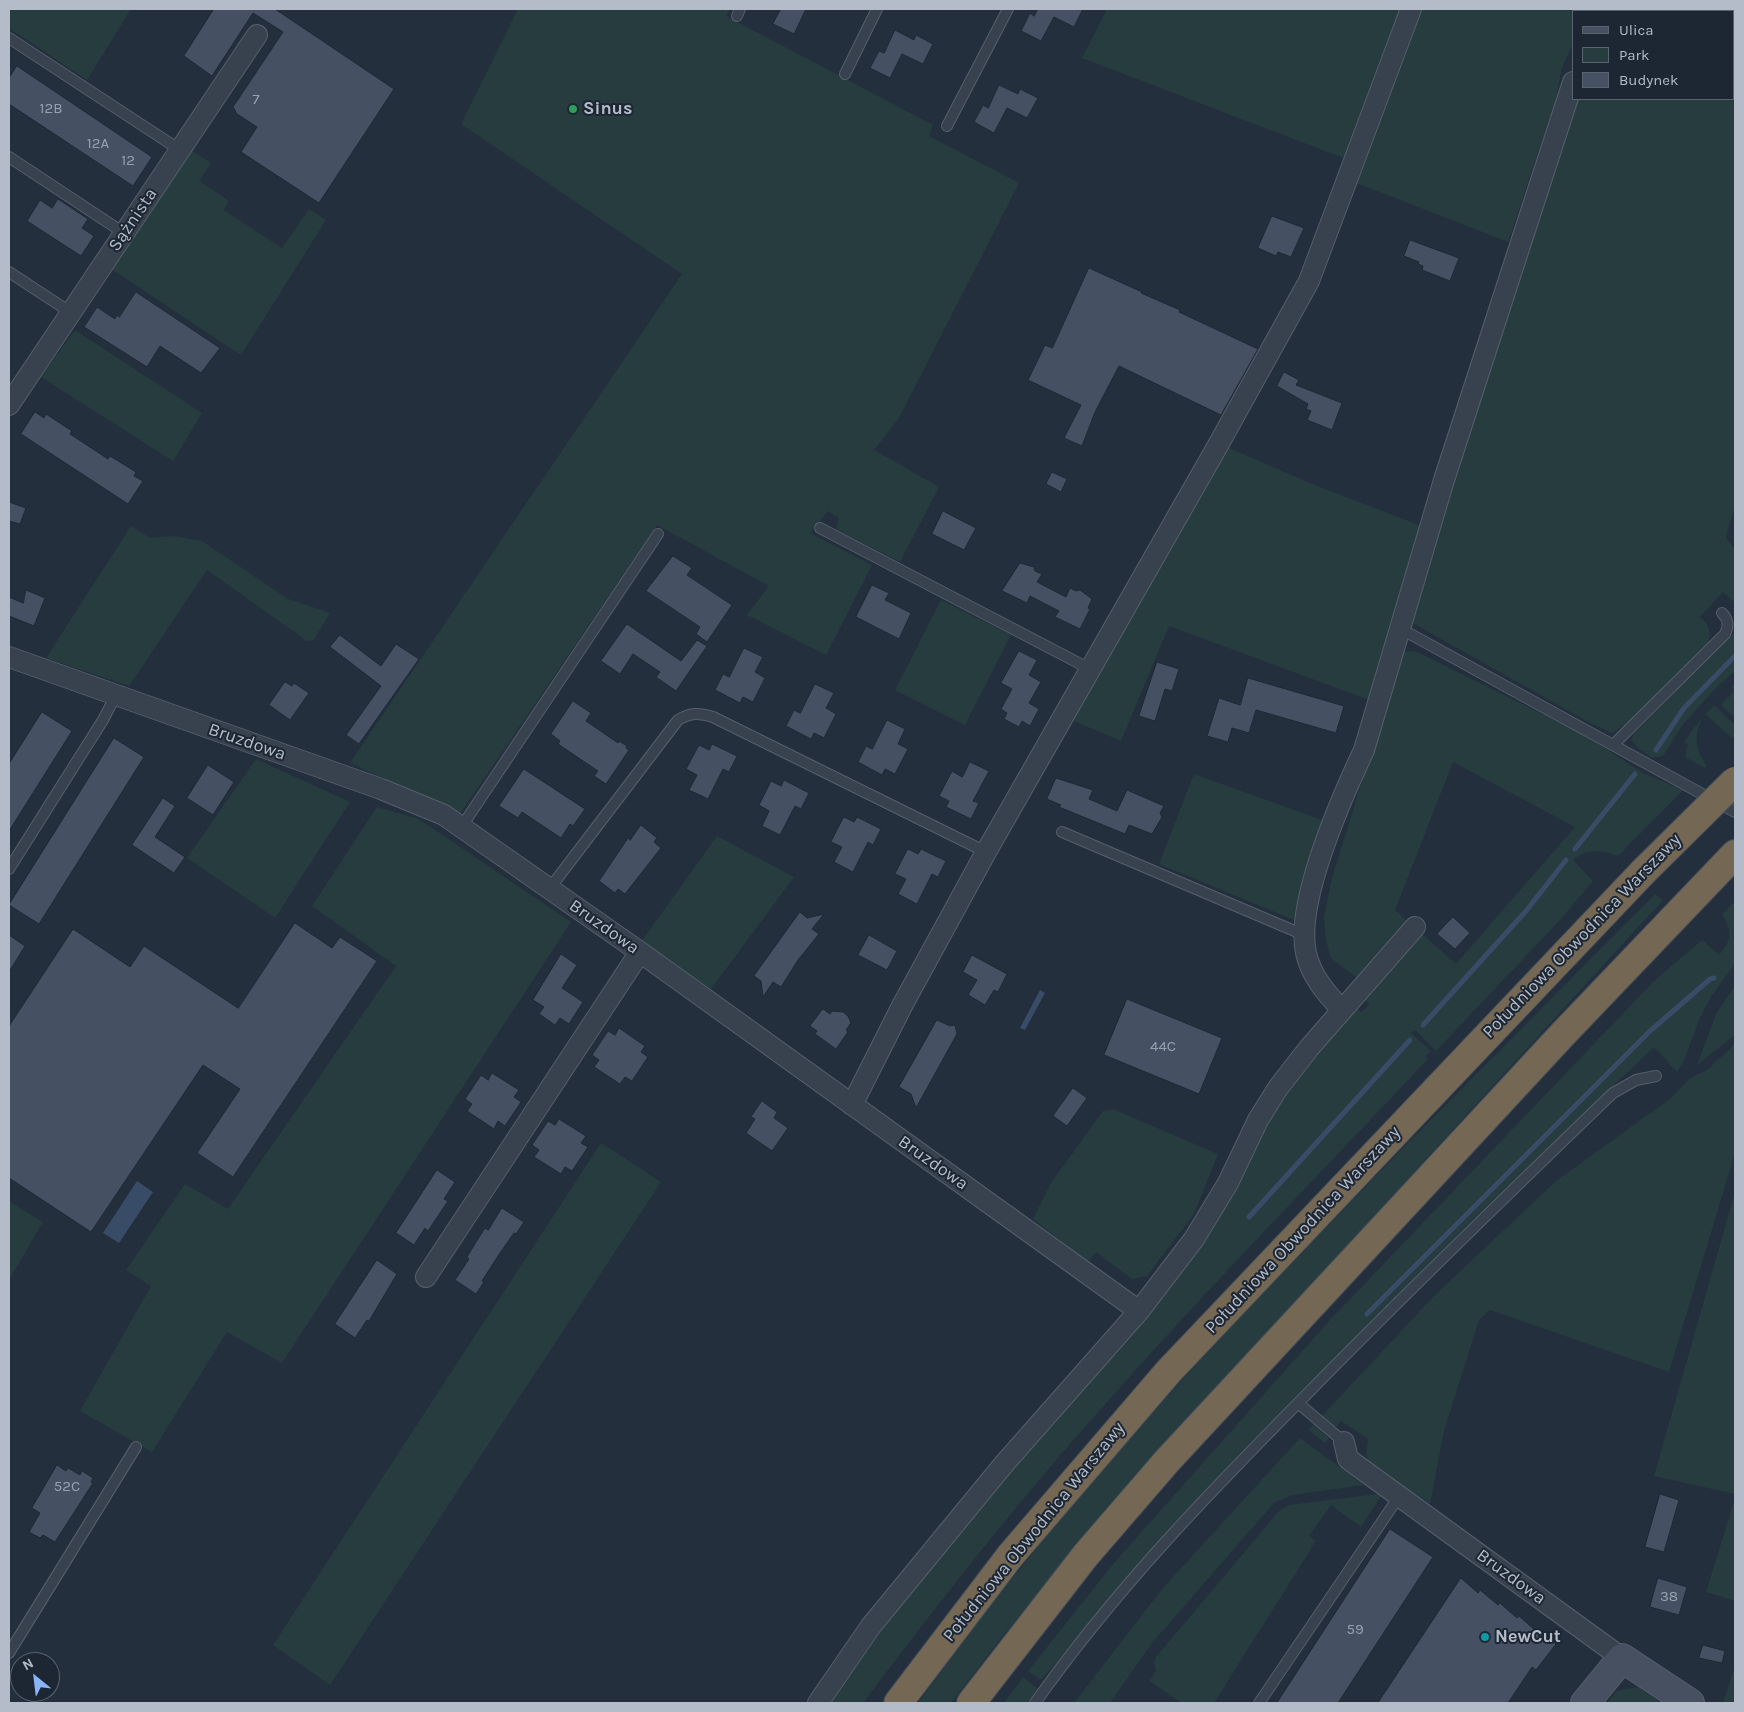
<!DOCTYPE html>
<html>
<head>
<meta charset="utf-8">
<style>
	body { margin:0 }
	#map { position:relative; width:1744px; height:1712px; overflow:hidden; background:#242f3e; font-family:Karla,sans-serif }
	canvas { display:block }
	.frame { position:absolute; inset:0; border:10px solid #b4bcc9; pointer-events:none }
	.legend { position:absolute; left:1572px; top:10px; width:162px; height:90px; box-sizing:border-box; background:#1d2633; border:1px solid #59626f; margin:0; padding:6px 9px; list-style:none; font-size:15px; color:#b4bcc9 }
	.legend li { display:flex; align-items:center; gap:10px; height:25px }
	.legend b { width:25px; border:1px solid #59626f }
	.north { position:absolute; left:10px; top:1652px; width:50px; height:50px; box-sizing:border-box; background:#1d2633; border:1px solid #59626f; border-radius:50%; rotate:331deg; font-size:14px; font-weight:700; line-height:20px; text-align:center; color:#b4bcc9 }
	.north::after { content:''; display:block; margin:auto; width:18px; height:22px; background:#8ab4f8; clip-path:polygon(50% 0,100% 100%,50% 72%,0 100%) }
</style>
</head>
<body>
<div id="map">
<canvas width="1744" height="1712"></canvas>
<div class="frame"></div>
<ul class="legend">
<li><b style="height:6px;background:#465061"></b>Ulica</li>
<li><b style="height:14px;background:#263c3f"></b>Park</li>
<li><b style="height:14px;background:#455162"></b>Budynek</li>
</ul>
<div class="north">N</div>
</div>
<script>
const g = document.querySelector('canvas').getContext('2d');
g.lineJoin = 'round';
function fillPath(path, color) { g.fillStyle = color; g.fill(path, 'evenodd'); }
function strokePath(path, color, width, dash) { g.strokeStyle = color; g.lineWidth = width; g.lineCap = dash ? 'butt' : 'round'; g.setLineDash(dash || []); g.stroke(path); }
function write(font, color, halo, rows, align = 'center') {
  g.font = font + ' Karla,sans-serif'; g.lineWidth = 4; g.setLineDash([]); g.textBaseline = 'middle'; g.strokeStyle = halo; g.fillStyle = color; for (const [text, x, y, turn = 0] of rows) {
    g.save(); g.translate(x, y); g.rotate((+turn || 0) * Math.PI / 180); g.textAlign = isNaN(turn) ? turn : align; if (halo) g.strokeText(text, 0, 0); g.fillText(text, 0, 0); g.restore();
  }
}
fillPath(new Path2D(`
	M9,9H131L87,80L9,28Z
	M518,9H730L726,16L933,125L929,136L1019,183L899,418L874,450L939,487L900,562L836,529L839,518L828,511L810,533L872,565L826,655L747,615L769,586L657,525L460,814L350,763L682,274L461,124Z
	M1107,9H1401L1346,159L1082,58Z
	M1420,9H1588L1587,11H1573V44L1562,67L1556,99L1508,242L1354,182L1407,51Z
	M1733,52L1735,53V505L1726,537L1733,548L1735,546V603L1723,592L1700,617C1710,625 1713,635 1706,647L1629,722L1612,733L1590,723L1411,622L1497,343L1578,99H1733Z
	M188,148L211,163L199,181L229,201L224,210L282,248L309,209L326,220L241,355L107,266Z
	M75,330L202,413L173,461L41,377Z
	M1225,446L1312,484L1424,527L1369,700L1169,626L1121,741L1067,718Z
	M131,526L150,538L174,536L202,541L288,599L330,613L314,640L307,641L207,570L129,686L46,658Z
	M941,600L1011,635L965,725L895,690Z
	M1735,632V671L1716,688L1684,723L1663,756L1652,758L1638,748L1631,740L1634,734Z
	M1415,651L1579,732L1643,773L1683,790L1618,856C1600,850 1588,848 1573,860L1593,881L1559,921L1436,1051L1415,1030L1411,1033L1431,1051L1426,1056L1428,1059C1313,1181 1195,1301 1084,1428C1006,1516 934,1609 863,1703H831L905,1597L984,1499L1135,1325L1278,1101L1356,1007L1361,1012L1370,1004L1362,998L1421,933L1456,964L1575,827L1453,762L1395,910L1408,922L1358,979L1331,958L1326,941L1324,917L1332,878L1402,652Z
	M1735,684V718L1721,705L1734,691L1732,687Z
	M1714,705L1735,725V735L1732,738L1705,714C1693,733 1694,748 1707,766L1705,768L1685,757L1688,744L1684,742C1693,728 1703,717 1714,705Z
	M256,759L350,802L275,918L187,858Z
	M1194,774L1325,821L1294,920L1159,864Z
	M377,807L419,819L571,922L282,1363L227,1332L152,1452L80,1411L151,1286L126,1270L185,1184L228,1209L396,966L312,906Z
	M717,836L794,877L711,989L641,942Z
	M1655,894L1663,900L1132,1480L1005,1633L951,1703H918L980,1618L1094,1478L1218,1340L1397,1154Z
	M1735,901V964L1712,995L1700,1018L1684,1060L1677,1072L1654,1047L1462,1230L1245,1448L1142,1561L1041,1680L1028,1671L1114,1563L1330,1320L1655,980L1702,940L1719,955C1731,942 1733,930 1722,915Z
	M1735,986V1035L1697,1065L1716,1014Z
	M1735,1044V1153L1669,1372L1490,1310L1479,1320L1444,1431L1430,1504L1372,1466L1366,1456L1368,1439L1341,1421L1335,1429L1321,1417L1435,1295L1556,1181L1670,1099L1689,1079L1707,1070Z
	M1113,1109L1218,1154L1194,1214L1147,1276L1132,1279L1096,1252L1088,1262L1033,1219L1051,1183L1103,1111Z
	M601,1143L661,1182L330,1685L273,1645Z
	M1735,1192V1494L1654,1476Z
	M9,1201L43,1222L9,1280Z
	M1314,1424L1329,1438L1325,1443L1308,1430Z
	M1300,1438L1364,1485L1292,1495L1274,1503L1152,1643L1110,1703H1074L1163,1588Z
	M1377,1494L1381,1496L1361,1527L1331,1505L1309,1536L1316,1541L1214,1703H1181L1150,1681L1156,1670L1154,1663L1156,1657L1279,1511L1289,1505Z
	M1735,1498V1601L1706,1592Z
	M1735,1666V1703H1723Z
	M1023,1677L1038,1689L1028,1703H1004Z
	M1638,1687L1661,1703H1607L1617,1691Z`), '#263c3f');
fillPath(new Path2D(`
	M1040,990L1045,993L1025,1030L1020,1028Z
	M137,1181L153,1192L119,1243L103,1233Z`), '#394c67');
strokePath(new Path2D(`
	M1656,750L1684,708L1735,656
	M1575,849L1635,774
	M1423,1025L1526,911L1566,860
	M1249,1217L1410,1040
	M1367,1314L1649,1032L1710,979L1714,978`), '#394c67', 5);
const building = new Path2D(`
	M214,9H275L394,89L319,203L241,152L257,127L237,114L233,107L283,32L253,13L212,76L184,56Z
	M781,9H806L794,34L773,24Z
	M1038,9H1083L1074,27L1054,17L1041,41L1021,31L1030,13L1034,16Z
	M895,30L914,40L916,35L933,44L923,64L902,54L890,78L870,68L879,51L884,53Z
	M17,66L152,157L133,186L9,104V78Z
	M999,85L1018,94L1020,89L1038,98L1027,118L1007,108L994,133L974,122L983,105L988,108Z
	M58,199L88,219L82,228L94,236L81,256L27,221L40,200L52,208Z
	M1272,216L1304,228L1291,257L1278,252L1276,256L1258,248Z
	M1410,240L1459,258L1450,281L1422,270L1423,266L1418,264L1419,262L1404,256Z
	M1089,268L1142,292L1141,293L1180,310L1179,312L1258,349L1221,415L1119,366L1095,412L1082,446L1064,438L1081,405L1028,380L1045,345L1052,348Z
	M136,292L220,348L201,373L160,346L147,367L84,327L97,307L115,319L117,315L119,317Z
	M1284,372L1299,380L1296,385L1342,403L1332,430L1307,420L1311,411L1306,409L1308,404L1277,386Z
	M35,412L44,418L46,414L72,431L70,434L99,453L108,459L110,456L136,472L134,476L143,481L128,504L21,434Z
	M1052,472L1067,479L1061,492L1046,484Z
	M9,502L26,508L20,524L9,521Z
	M943,511L976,528L964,550L932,534Z
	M673,556L692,568L687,575L732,605L707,642L696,634L700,627L646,591Z
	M1020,563L1034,567L1035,571L1042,574L1037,582L1066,597L1070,588L1076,591L1080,590L1092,599L1088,608L1090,609L1080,629L1055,617L1059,611L1030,596L1027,603L1002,591Z
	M872,585L889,593L885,600L911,613L899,639L856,617Z
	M26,590L45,598L34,626L9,616V597L23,603Z
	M627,624L681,661L697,640L707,646L676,691L656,677L660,672L633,654L620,674L601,661Z
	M340,635L381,666L396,644L419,659L359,744L346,735L381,686L330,647Z
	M744,648L763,657L755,672L765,678L753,702L743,697L740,703L715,690L723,674L729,677Z
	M1019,651L1037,660L1029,675L1041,682L1029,703L1039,709L1030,726L1022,721L1019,727L1004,719L1007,713L1001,709L1012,689L1001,683Z
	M1157,662L1179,669L1172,691L1165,689L1155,721L1139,716Z
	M1248,678L1344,706L1336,733L1256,710L1249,733L1232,728L1228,742L1207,736L1219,698L1240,705Z
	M285,682L292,686L294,683L309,693L290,720L269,705Z
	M815,684L834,693L826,708L836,714L824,738L814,733L811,739L786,726L794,710L800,713Z
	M573,701L591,713L586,721L618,743L619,741L627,746L626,748L629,750L606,784L594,776L598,771L558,744L560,741L551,734Z
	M42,712L72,731L9,831V764Z
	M887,720L905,729L898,744L908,749L895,774L885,769L882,775L858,762L866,746L872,749Z
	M114,738L144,757L39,924L9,905Z
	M712,744L737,756L729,772L723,769L708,799L689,790L697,775L686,769L699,745L709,750Z
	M970,762L989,771L973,801L979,803L971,819L946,807L949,801L939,796L952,771L962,777Z
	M208,765L234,782L213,815L187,798Z
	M524,769L585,809L573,826L570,824L561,838L522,812L518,818L499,806Z
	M1056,778L1093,790L1089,799L1117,811L1127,790L1164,806L1160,813L1162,817L1152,834L1129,825L1125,834L1059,807L1061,805L1047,799Z
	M784,780L809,793L801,809L795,806L780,835L762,826L769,811L759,805L771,781L781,786Z
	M163,798L175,806L155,837L185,857L174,873L132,845Z
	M844,817L854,822L857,817L881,829L873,845L868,842L853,872L834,862L842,847L831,842Z
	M641,825L657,838L654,842L661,848L625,894L618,889L615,893L599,881L628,838L630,840Z
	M908,849L918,854L921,849L946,861L938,877L932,874L917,904L898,894L906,879L895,874Z
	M800,912L807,918L824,914L812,929L819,934L798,960L781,987L773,982L763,997L761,981L754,976Z
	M1453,917L1470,933L1455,949L1437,934Z
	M295,923L332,948L340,937L377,961L233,1177L197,1153L240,1089L203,1065L91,1232L9,1178V1026L73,929L130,967L144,946L238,1008Z
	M9,935L25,946L9,972Z
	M869,935L897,951L887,970L858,955Z
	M561,954L577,965L562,988L583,1002L569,1024L560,1018L555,1025L539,1014L544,1007L533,1000Z
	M972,955L1007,974L998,992L994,990L985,1005L968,995L977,980L963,972Z
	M1127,999L1222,1038L1199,1094L1104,1055Z
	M823,1009L830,1014L832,1011L843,1012L848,1016L851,1023L846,1030L848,1032L836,1049L815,1034L817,1031L810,1026Z
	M937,1020L950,1026L955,1025L957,1034L916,1108L911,1094L899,1087Z
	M619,1028L645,1046L641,1052L648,1057L632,1081L625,1077L620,1084L594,1067L599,1060L592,1055L608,1031L615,1035Z
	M492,1073L519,1090L514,1097L521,1102L505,1126L498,1121L494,1129L467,1111L472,1104L465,1099L481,1075L488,1080Z
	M1073,1088L1087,1098L1067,1126L1053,1116Z
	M762,1101L777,1112L774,1118L788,1128L772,1151L746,1133L755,1119L751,1117Z
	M559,1119L586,1136L581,1143L588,1147L572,1171L565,1167L561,1174L534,1157L539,1150L532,1145L548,1121L555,1125Z
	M437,1170L455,1182L444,1199L448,1201L428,1231L425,1228L414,1245L396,1233Z
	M502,1208L524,1222L516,1234L514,1233L498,1256L482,1281L484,1282L476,1294L455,1280L469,1259L467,1257L476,1242L485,1228L488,1230Z
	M377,1260L397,1274L369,1321L367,1320L355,1338L335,1324Z
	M57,1465L66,1471L68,1468L80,1475L82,1471L93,1478L91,1482L93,1483L55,1542L43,1535L40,1538L29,1532L40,1513L32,1508Z
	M1660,1494L1679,1500L1664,1552L1645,1547Z
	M1390,1529L1433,1557L1338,1703H1277Z
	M1461,1578L1478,1593L1480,1590L1498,1605L1500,1603L1517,1618L1519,1616L1536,1631L1538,1628L1556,1644L1536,1670L1532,1667L1508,1703H1378Z
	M1658,1578L1687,1587L1679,1615L1650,1607Z
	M1703,1645L1725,1651L1722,1663L1699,1658Z`);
fillPath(building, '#455162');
strokePath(building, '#1f2835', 1);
const lane = new Path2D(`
	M737,16L740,9
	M9,38L180,150
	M845,74L877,9
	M947,126L1008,9
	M9,157L124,233
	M9,272L70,312
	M820,528L1090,669
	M1401,629L1735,812
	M1613,745L1725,634C1729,626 1729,620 1722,613
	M462,826L658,534
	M1062,832L1304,935
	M9,869L103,720L116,695
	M550,888L678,720C691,712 699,713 713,717L986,852
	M1298,1403L1344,1442
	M9,1653L136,1447
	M1035,1703C1114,1591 1209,1493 1305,1396C1406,1293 1509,1193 1613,1093L1636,1080L1656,1076
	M1259,1703L1400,1495`);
const street = new Path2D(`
	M1680,9L1686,11
	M1596,11L1597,9
	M1733,29L1735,30
	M9,405L257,35
	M9,657L381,789L444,815L640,952L1139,1311
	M1342,1010C1326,993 1311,976 1306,953C1295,902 1342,797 1364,750L1444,480L1573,82
	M852,1105L903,1004L986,852L1217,447L1309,281L1411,9
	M426,1277L640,952
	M1344,1442L1348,1459L1622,1658
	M818,1703L871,1626L1004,1464L1139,1311L1194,1239L1228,1183L1258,1120L1278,1088L1309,1048L1415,927`);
const secondary = new Path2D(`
	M1585,1703L1622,1658L1690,1703`);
const highway = new Path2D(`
	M898,1703L1010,1556L1169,1371L1643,872
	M971,1703L1085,1556L1167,1461L1562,1035L1735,854`);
strokePath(lane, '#565f6c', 12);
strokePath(street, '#565f6c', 22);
strokePath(secondary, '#565f6c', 30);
strokePath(highway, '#434c59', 30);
strokePath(lane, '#38414e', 10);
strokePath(street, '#38414e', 20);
strokePath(secondary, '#465061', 28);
strokePath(highway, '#746855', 28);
strokePath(new Path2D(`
	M1728,9L1735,11`), '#5a6575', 4, [5, 5]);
const highwayBridge = new Path2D(`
	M1643,872L1735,781`);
strokePath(highwayBridge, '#434c59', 30, []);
strokePath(highwayBridge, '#746855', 28);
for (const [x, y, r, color] of [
	[573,109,5,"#2e9e5b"],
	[1485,1637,5,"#0f9aa8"]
]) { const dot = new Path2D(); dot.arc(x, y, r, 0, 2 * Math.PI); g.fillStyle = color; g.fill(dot); strokePath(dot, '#1d2633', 2); }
write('15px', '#98a1af', null, [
	["7",256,100],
	["12B",51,109],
	["12A",98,144],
	["12",128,161],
	["44C",1163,1047],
	["52C",67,1487],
	["38",1669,1597],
	["59",1355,1630]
]);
write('bold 18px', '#b4bcc9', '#1d2633', [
	["Sinus",583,109],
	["NewCut",1495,1637]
], 'left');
write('18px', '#b4bcc9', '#1d2633', [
	["Sążnista",133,220,-56],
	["Bruzdowa",247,742,19],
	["Bruzdowa",604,927,35],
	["Południowa Obwodnica Warszawy",1582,936,-46],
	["Bruzdowa",933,1163,35],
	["Południowa Obwodnica Warszawy",1303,1230,-47],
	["Południowa Obwodnica Warszawy",1034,1532,-51],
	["Bruzdowa",1511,1577,36]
]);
</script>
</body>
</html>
